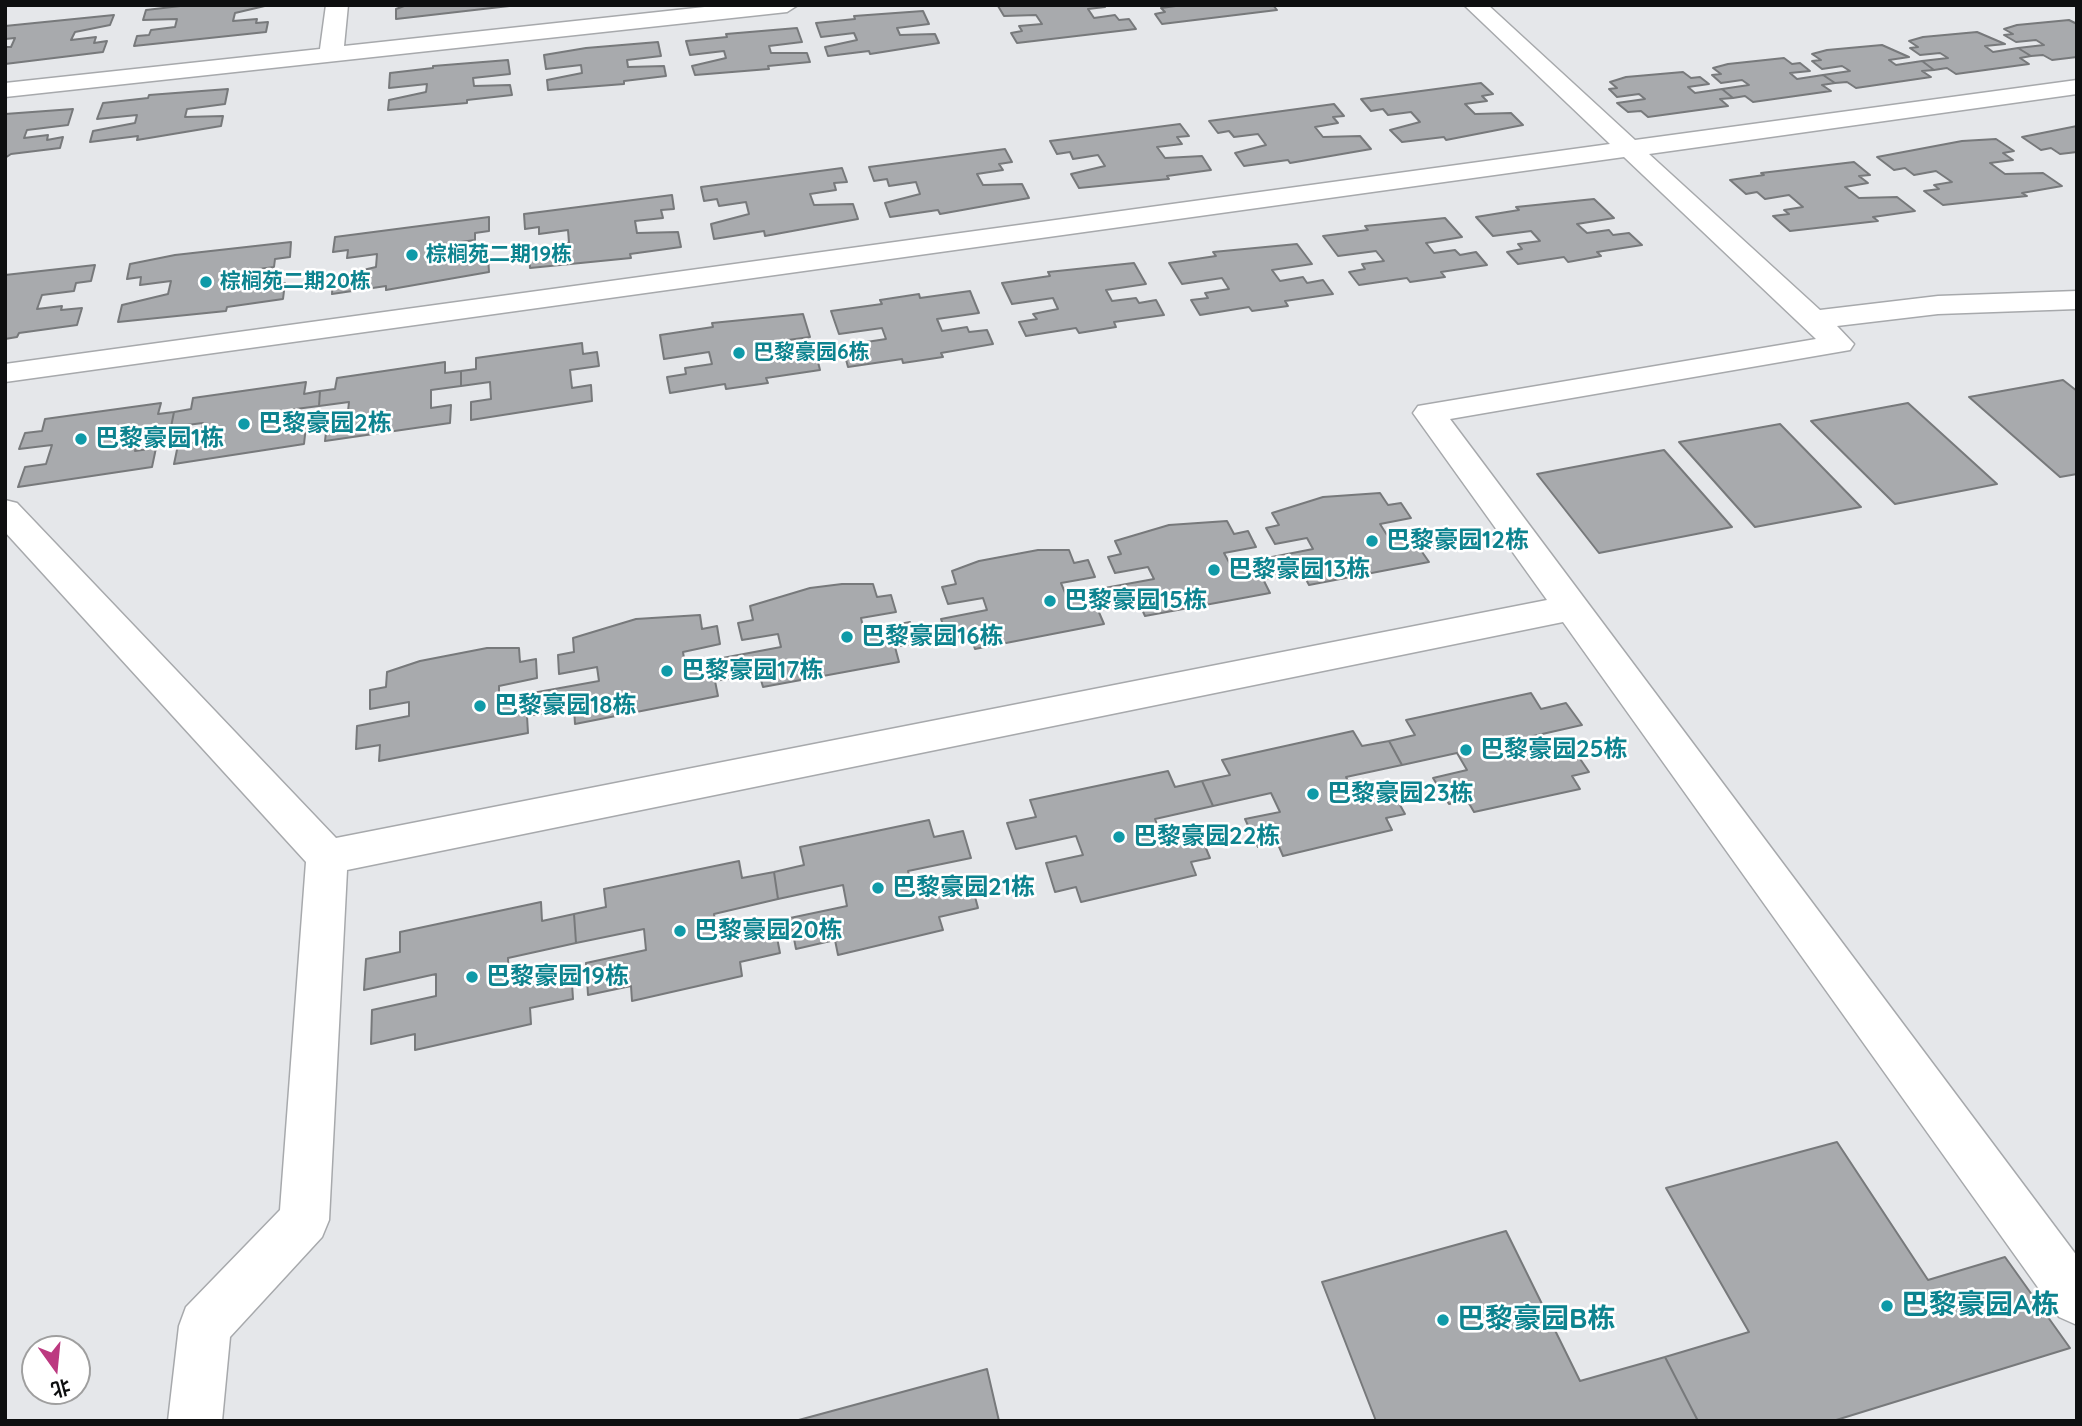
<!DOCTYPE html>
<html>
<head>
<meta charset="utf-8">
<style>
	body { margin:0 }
	#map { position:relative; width:2082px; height:1426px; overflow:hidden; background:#e5e7ea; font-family:Quicksand,"Noto Sans SC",sans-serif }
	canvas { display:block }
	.frame { position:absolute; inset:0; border:7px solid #0e0f10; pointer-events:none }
	.north { position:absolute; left:21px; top:1335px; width:70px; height:70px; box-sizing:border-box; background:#fff; border:2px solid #9f9f9f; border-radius:50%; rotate:165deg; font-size:19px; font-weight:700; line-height:28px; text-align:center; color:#0e0f10 }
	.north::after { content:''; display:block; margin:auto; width:24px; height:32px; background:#bc3980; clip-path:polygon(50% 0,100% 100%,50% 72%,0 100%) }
</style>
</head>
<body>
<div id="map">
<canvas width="2082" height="1426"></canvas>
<div class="frame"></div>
<div class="north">北</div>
</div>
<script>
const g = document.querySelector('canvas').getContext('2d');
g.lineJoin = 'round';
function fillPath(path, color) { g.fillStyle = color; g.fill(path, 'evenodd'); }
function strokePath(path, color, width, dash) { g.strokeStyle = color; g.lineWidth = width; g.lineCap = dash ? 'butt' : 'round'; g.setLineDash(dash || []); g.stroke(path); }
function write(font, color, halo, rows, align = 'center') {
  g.font = font + ' Quicksand,"Noto Sans SC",sans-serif'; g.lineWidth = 5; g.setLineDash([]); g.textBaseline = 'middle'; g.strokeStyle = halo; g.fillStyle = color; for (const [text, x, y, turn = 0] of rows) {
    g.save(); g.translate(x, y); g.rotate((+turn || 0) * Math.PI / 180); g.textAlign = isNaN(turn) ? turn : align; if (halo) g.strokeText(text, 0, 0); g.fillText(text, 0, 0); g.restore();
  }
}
const building = new Path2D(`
	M269,5L235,13L233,21L257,19L256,23L268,22L266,32L134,46L137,36L149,35L151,30L175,27L177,19L143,20L146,10L189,5Z
	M407,5H518L396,19V9Z
	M1103,5L1105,7L1088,9L1094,18L1115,15L1119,20L1129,19L1136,29L1017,43L1011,33L1022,31L1019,26L1042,24L1036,15L1004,16L998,6Z
	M1183,5H1273L1277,10L1162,24L1155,14L1165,12L1161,8Z
	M923,11L929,24L897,28L900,35L935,34L939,43L870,54L869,51L828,56L825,47L857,40L854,33L821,37L816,23L855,19L854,16Z
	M114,15L110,25L75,32L71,40L96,37L94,43L107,41L103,52L5,64V47H11L15,38L5,39V26Z
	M2069,20L2077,24V57L2052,60L2043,55L2031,56L2018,48L2044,45L2036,40L2016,42L2004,35L2013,34L2004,29L2017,25Z
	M797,28L802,42L769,46L771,53H807L810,62L768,66L769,69L695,75L692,66L726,58L724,51L690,55L686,41L727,37L726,34Z
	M1977,32L2005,44L1985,46L1993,52L2018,48L2031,56L2020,58L2029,64L1956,74L1947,68L1934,70L1922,61L1948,58L1940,53L1920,55L1910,48L1918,47L1909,41L1923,37Z
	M658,42L661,56L627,60L628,67L664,66L666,76L624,81V84L548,90L547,80L582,73L581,65L546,69L544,55L586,48Z
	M1882,45L1909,57L1889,60L1896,65L1922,61L1934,70L1922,71L1931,77L1856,88L1847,82L1835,83L1823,75L1850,71L1842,66L1822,69L1812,61L1821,60L1812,54L1827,50Z
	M1784,58L1792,64L1800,63L1810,71L1790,73L1797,79L1823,75L1835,83L1822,85L1831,91L1753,102L1745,96L1733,98L1722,89L1749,85L1742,80L1721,83L1712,75L1721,74L1713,68L1728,64Z
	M508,60L510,74L473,78L474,86L510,85L512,95L467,100V103L388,110L389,100L426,92L427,84L389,88L390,73L433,68V66Z
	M1683,72L1691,78L1700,77L1709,84L1688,87L1695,93L1722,89L1733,98L1720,99L1728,106L1648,117L1641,111L1628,112L1617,103L1645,99L1639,94L1617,97L1609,89L1617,88L1610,82L1626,77Z
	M1481,83L1493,94L1482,96L1487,101L1465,104L1475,114L1511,113L1523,125L1446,140L1444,137L1402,142L1390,130L1420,122L1411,112L1388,115L1383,109L1371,111L1361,99Z
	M228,89L225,104L187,109L185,117L223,116L221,126L137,140L138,136L90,142L93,131L135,123L137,115L97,119L103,103L148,98L149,95Z
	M1334,104L1344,116L1333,117L1338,123L1315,127L1323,137L1360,136L1371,149L1290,163L1288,160L1244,166L1235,153L1266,145L1258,134L1234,137L1229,131L1218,133L1209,121Z
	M73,109L68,125L27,130L24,138L48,135L47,140L63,137L60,148L11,154L5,158V114Z
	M1180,124L1189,136L1177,137L1182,144L1157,147L1165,158L1202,156L1211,170L1167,176L1169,179L1079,188L1071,174L1105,166L1098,155L1073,159L1070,152L1057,154L1050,141Z
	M2077,126V152L2060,154L2051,148L2041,150L2022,137Z
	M1996,139L2014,151L2003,153L2013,160L1990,163L2005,174L2043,173L2062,186L2022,193L2027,196L1943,205L1924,191L1939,189L1934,185L1952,182L1936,171L1914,175L1905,168L1894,170L1877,157L1962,141Z
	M1005,149L1012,162L999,164L1003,170L977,174L983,185L1022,184L1029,198L940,214L938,210L890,217L885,203L920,194L916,182L889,186L887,179L874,181L869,167Z
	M1854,162L1870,175L1859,176L1868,183L1845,187L1859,198L1897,197L1915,211L1873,217L1878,221L1790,231L1773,216L1789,214L1784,210L1803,207L1789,195L1765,199L1757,192L1746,194L1730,180L1764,175L1761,173Z
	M842,168L847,182L834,183L836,190L810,194L814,205L853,204L858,219L765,236L764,231L714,239L711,224L749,214L746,202L719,206L717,199L704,201L701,187Z
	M672,195L674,209L661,210L663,218L635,221L637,233L678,232L681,247L630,254L631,258L530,268L529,252L569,243L568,230L539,234V227L525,229L524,214Z
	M1594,199L1614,218L1577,224L1587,233L1609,230L1613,235L1629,233L1642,245L1597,252L1601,256L1568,262L1564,257L1518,264L1507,252L1522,249L1518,244L1540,241L1531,231L1493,236L1476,217L1519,210L1516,207Z
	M489,217V231L475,233V240L447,244V257L488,256L489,272L386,290V286L332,294L333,277L376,267L377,254L347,258L348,250L333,252L335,237Z
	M1445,218L1462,237L1426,243L1434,253L1455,250L1460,255L1476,252L1487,265L1441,272L1445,277L1410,282L1407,278L1359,285L1349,272L1365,269L1362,264L1384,261L1376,251L1338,256L1323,236L1368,230L1365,226Z
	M291,242L290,257L275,259L274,267L244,271L242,284L285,283L283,299L227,307L226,311L118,322L122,305L168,294L171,281L140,285L141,277L127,279L130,264L175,255Z
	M1297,244L1312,264L1272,270L1280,281L1303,277L1307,283L1323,280L1333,294L1285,301L1288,306L1252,311L1249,307L1200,315L1191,300L1208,298L1205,293L1229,289L1222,278L1182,284L1169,263L1216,256L1213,252Z
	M1134,263L1146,284L1106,290L1112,301L1136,298L1139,303L1156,300L1164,315L1114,322L1116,327L1079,333L1076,328L1026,336L1019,322L1037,319L1033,314L1058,309L1053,298L1012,304L1002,283L1050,276L1048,272Z
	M95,265L91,281L76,283L74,291L42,295L37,309L62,306L61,310L82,308L77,325L19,333L17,337L5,339V275Z
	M970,291L979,313L937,319L942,331L967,327L969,332L987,330L993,344L941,353L943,357L903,363L902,359L848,367L844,352L862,349L860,343L886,339L882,328L839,334L831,311L882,304L880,300L919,294L920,298Z
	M803,314L810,337L766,343L769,355L796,351L797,357L816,354L820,370L766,378L768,383L726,389L725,384L670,393L667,377L686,374L685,368L712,364L709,352L664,359L660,335L713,327L712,323Z
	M582,343L583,354L597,352L599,366L570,370L572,388L591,385L592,401L471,420V402L491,399L490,382L461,386V371L476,369V358Z
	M445,362V373L461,371V386L431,390V408L451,405L450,423L325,441L327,423L347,420L349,402L319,406L320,391L335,389L337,378Z
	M2063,380L2077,391V474L2060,477L1969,397Z
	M306,382L304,394L320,391L319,406L288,410L285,429L306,426L304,444L174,464L178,445L199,442L203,423L171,427L174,412L191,409L193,398Z
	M161,403L158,414L174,412L171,427L140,432L135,451L156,448L152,467L18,487L25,467L46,464L52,445L19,449L25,433L42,431L45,419Z
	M1908,403L1997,484L1895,504L1811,421Z
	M1780,424L1861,507L1755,527L1679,442Z
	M1664,450L1732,527L1599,553L1537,474Z
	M1380,493L1388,505L1401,503L1411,518L1380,524L1387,535L1427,528L1439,546L1420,549L1429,562L1309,585L1302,572L1283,576L1272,557L1313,549L1307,538L1275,544L1266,528L1279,525L1272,513L1323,497Z
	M1227,521L1234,534L1248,531L1256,547L1224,553L1230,564L1272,557L1283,576L1263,579L1270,593L1145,616L1139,603L1119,607L1110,587L1154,579L1148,567L1115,573L1108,557L1121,554L1115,541L1169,525Z
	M1038,550H1069L1074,563L1088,560L1095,577L1061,583L1066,595L1110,587L1119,607L1098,610L1104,624L975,649L970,635L948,639L941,619L987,610L983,598L948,604L942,587L956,584L952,571L979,561Z
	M842,584H873L877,597L891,595L896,612L861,618L864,631L910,622L916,643L895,647L899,662L763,687L759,673L737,677L733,656L781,647L778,634L742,640L738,623L753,620L750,606L810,588Z
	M700,615L702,629L717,626L720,644L683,652L685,665L733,656L737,677L715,681L718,696L575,724L574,708L551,712L549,690L599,681L597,667L559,674L558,655L574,652L573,638L636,619Z
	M487,648H519L520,662L536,659L537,678L499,686V699L549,690L551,712L527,716L528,733L379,761L380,745L356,749L357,726L409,716V702L370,709V690L386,687L387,672L420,661Z
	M1531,693L1541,709L1566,703L1582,725L1529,737L1540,754L1572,747L1589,772L1572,776L1580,789L1474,812L1467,800L1449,804L1433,778L1467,770L1457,753L1402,765L1389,741L1415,735L1406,720Z
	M1353,731L1362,746L1389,741L1402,765L1346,777L1355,795L1390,787L1405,814L1386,818L1392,830L1283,856L1277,842L1258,847L1245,819L1280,812L1271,793L1213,806L1202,781L1230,775L1222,760Z
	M1168,771L1175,787L1202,781L1213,806L1155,819L1162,837L1198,829L1210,858L1191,862L1196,875L1081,902L1076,887L1055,892L1046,863L1083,855L1076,836L1016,849L1007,823L1036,817L1030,800Z
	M929,820L934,837L963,831L971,858L908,871L913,891L970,878L978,908L939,917L943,930L838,955L835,940L796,949L790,918L847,906L843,885L778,899L774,872L804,865L800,847Z
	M739,861L742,878L774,872L778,899L714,914L717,934L774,922L780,953L740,962L742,976L632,1001L631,986L588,995L586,963L646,950L644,929L576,943L574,914L606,907L604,889Z
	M541,902L542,921L574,914L576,943L508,958L509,980L571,967L573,999L530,1008L531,1024L415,1050V1034L371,1044L372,1010L436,996V974L364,990L366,959L400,952V932Z
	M1837,1142L1928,1280L2005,1257L2070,1348L1833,1421H1698L1665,1357L1749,1332L1666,1188Z
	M1506,1231L1580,1381L1665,1357L1698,1421H1376L1322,1282Z
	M987,1369L999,1421H795Z`);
fillPath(building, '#a8aaad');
strokePath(building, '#77797b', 2);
const minor = new Path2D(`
	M326,5H348L344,46L723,5H798L787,12L5,97V83L320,49Z
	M1464,5H1488L1635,140L2077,80V94L1649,154L1820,310L1938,296L2077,291V309L1938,314L1837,326L1854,344L1850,350L1450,419L2077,1256V1325L2059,1317L1563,622L347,870L329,1220L322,1237L230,1337L222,1421H168L179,1326L186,1307L280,1210L306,862L5,532V500L17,503L336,838L1547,600L1413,413L1418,406L1816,339L1624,157L5,382V364L1610,144Z`);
strokePath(minor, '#a7a9ac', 3);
fillPath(minor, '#fff');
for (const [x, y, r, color] of [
	[412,255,7,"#0f9aa8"],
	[206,282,7,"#0f9aa8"],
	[739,353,7,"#0f9aa8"],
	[244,424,7,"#0f9aa8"],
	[81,439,7,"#0f9aa8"],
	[1372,541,7,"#0f9aa8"],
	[1214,570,7,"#0f9aa8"],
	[1050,601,7,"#0f9aa8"],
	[847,637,7,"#0f9aa8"],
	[667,671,7,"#0f9aa8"],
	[480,706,7,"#0f9aa8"],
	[1466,750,7,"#0f9aa8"],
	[1313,794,7,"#0f9aa8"],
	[1119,837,7,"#0f9aa8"],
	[878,888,7,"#0f9aa8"],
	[680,931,7,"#0f9aa8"],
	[472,977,7,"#0f9aa8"],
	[1887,1306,7,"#0f9aa8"],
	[1443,1320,7,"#0f9aa8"]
]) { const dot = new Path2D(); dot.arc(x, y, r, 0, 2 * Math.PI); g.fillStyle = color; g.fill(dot); strokePath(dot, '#fff', 2.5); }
write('bold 21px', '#0d838f', '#fff', [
	["棕榈苑二期19栋",426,255],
	["棕榈苑二期20栋",220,282],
	["巴黎豪园6栋",753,353]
], 'left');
write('bold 24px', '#0d838f', '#fff', [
	["巴黎豪园2栋",258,424],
	["巴黎豪园1栋",95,439],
	["巴黎豪园12栋",1386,541],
	["巴黎豪园13栋",1228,570],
	["巴黎豪园15栋",1064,601],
	["巴黎豪园16栋",861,637],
	["巴黎豪园17栋",681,671],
	["巴黎豪园18栋",494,706],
	["巴黎豪园25栋",1480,750],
	["巴黎豪园23栋",1327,794],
	["巴黎豪园22栋",1133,837],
	["巴黎豪园21栋",892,888],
	["巴黎豪园20栋",694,931],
	["巴黎豪园19栋",486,977]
], 'left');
write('bold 28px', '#0d838f', '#fff', [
	["巴黎豪园A栋",1901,1306],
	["巴黎豪园B栋",1457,1320]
], 'left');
</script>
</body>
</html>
